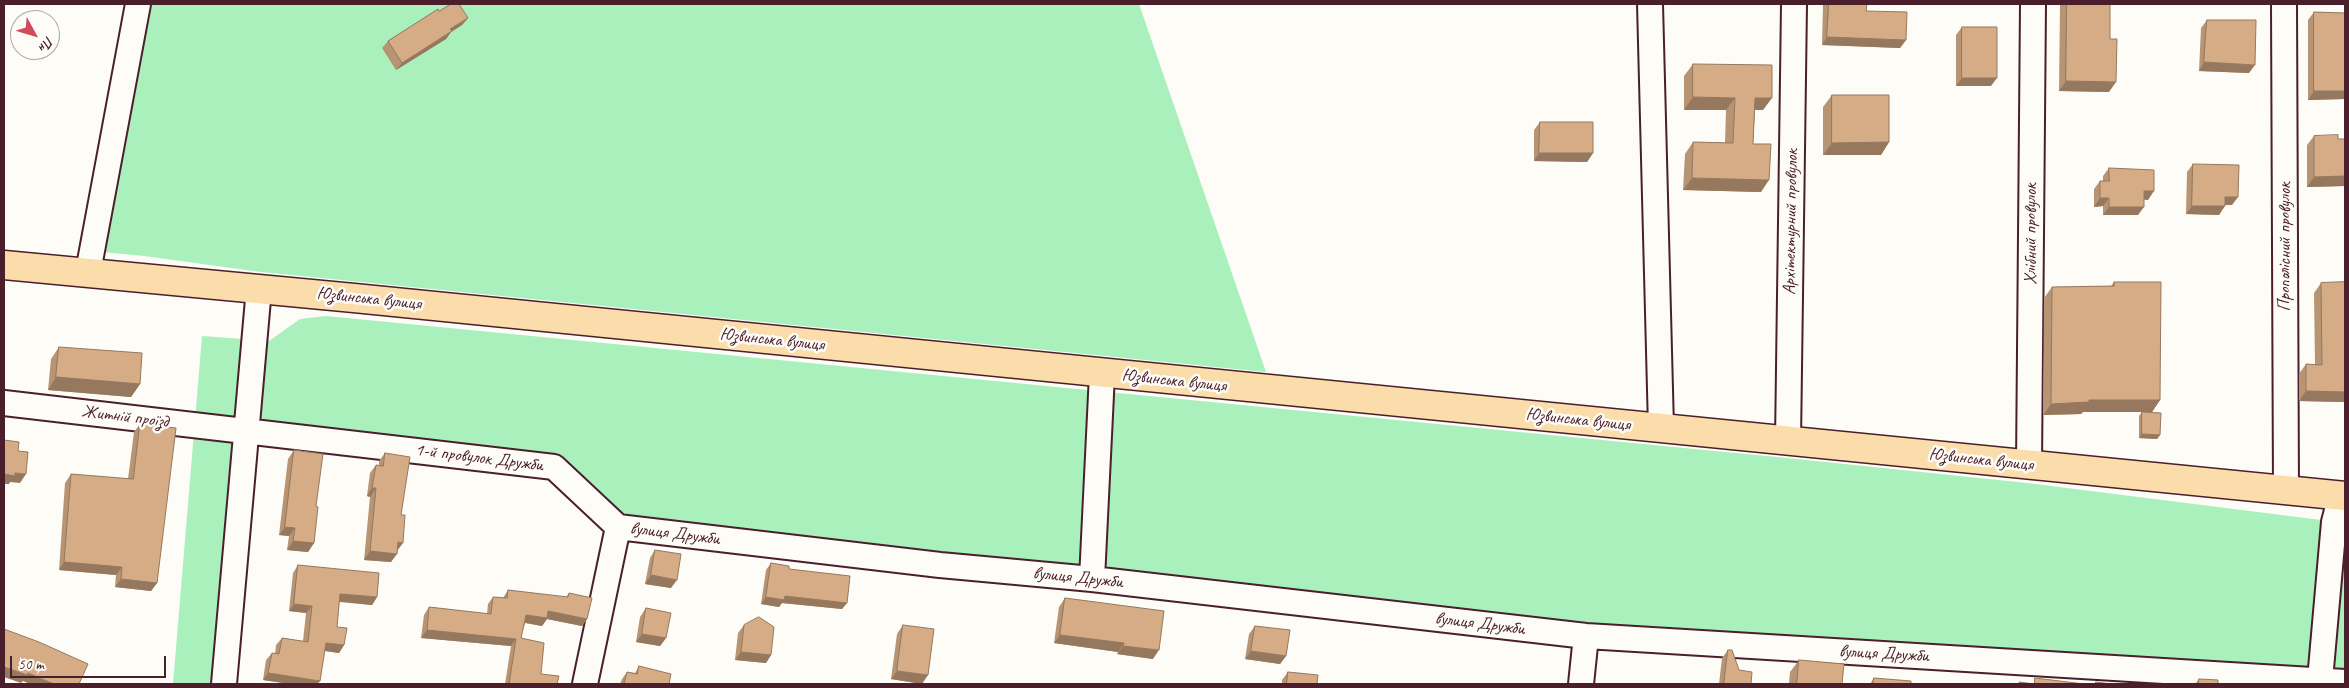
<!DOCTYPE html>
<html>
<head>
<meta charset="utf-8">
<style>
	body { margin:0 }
	#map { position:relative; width:2349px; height:688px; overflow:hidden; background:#fdfcf7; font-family:Caveat,sans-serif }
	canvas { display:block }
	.frame { position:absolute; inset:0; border:5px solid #4a1f2b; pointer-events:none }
	.north { position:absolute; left:10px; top:10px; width:50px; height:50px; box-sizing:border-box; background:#fdfcf7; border:1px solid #b5a4a5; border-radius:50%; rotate:129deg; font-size:14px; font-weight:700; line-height:20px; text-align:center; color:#4a1f2b }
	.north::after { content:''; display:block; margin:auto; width:18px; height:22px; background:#d1495b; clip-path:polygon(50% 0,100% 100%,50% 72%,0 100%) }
	.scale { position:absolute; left:10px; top:656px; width:156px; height:22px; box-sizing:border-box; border:2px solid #4a1f2b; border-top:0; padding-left:6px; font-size:15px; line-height:18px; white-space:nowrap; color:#4a1f2b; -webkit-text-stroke:4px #fdfcf7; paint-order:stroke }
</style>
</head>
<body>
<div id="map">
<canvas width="2349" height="688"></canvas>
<div class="frame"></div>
<div class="north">Пн</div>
<div class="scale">50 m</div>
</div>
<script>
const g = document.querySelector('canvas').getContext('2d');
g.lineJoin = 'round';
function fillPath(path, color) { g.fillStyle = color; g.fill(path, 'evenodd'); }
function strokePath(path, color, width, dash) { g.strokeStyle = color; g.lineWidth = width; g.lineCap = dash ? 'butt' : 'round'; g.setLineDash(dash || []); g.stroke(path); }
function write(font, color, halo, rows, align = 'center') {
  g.font = font + ' Caveat,sans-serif'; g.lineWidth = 5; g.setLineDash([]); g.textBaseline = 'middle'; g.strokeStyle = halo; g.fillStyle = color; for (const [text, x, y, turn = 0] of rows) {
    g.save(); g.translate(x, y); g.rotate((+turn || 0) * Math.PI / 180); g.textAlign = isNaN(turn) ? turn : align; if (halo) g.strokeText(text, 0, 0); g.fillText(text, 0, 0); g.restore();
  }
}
fillPath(new Path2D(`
	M138,4H1139L1266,372L261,272L144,256L92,251Z
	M326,316L1787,458L2027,483L2345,523V682L1586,636L618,527L554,467L247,431L224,684H173L202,336L269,341L300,319Z`), '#a9f0bd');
const minor = new Path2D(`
	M1650,4L1661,428
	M2284,4L2286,491
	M88,272L138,4
	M4,403L554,467L618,527L585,684
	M1788,441L1794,4
	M2029,465L2033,4
	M618,527L940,565L1092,579L1586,636L2345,682
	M1092,579L1102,374
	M2320,680L2334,522L2341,495
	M224,684L259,288
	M1581,684L1586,636`);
const major = new Path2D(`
	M4,265L354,298L2345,496`);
strokePath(minor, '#4a1f2b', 28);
strokePath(major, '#4a1f2b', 31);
strokePath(minor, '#fdfcf7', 24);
strokePath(major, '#fbdcab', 28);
fillPath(new Path2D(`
	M1823,4H1867L1866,11L1906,40L1900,48L1822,45Z
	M2060,4H2110L2109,92L2059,91Z
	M439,11L468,18L462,25L451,32L446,39L396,70L382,48L388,41Z
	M2314,12L2345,13V99L2308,100V20Z
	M2207,20L2249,73L2199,71L2201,28Z
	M1962,27L1991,86H1956V35Z
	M1693,64L1763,110H1755L1753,144L1761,192L1683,190L1685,154L1693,142L1725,143L1726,110H1684V76Z
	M1832,95L1889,142L1881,155H1823V107Z
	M1540,122L1593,153L1587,162L1534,161V130Z
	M2314,136L2338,139H2345V186L2307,187V145Z
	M2193,164L2232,205H2225L2219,215L2186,214L2187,172Z
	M2109,168L2148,200L2144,199L2138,215H2103V206L2094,207V189L2100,181H2103V176Z
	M2114,282L2160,400L2152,412H2083L2081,414L2043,415L2044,298L2052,287L2111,286Z
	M2345,282V402L2299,401V374L2306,364H2315L2314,293L2321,283Z
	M59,347L140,384L131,397L48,390L51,359Z
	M2142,412L2160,435L2157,439L2139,438V416Z
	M140,424L157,583L151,591L115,587L116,575L59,570L65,483L71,474L128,479L134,432Z
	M294,450L316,506L314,543L308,552L287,550L289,536L279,535L288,459Z
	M385,453L401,515L397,551L391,562L364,560L370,497L367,496L370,473L376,465H379V461Z
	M655,550L671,588L645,584L650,558Z
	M771,563L789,569L847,603L842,609L782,603L779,607L761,604L766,570Z
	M298,565L377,597L372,605L339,602L337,627L344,645L339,653L324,651L320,681L317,684H290L263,680L266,660L272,653L275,654L276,645L282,638L303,641L306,613L289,611L293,573Z
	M508,590L566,597L569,593L587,619L582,626L547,619L542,626L525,623L521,638L541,674L557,684H505L511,646L421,638L424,615L429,607L487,614L488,604L493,597L503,598Z
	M1065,598L1153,659L1117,654L1118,652L1054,643L1059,607Z
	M646,608L666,638L660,646L636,642L640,617Z
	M744,625L771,655L766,663L735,660L738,633Z
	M903,625L922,684L891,679L897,634Z
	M1255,626L1286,656L1280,664L1245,659L1249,634Z
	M1728,650L1739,670L1751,684H1719L1722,658Z
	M1799,660L1842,684H1789L1790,672Z
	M639,666L669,684H620L622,679L627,672L635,673Z
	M1288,672L1317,684H1282V680Z
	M1874,678L1911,684H1870Z
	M2199,679L2218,684H2195Z`), '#b79473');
fillPath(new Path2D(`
	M468,18L462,25L451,32L446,39L396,70L402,63L450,29Z
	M1827,37L1906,40L1900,48L1822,45Z
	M2204,62L2255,65L2249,73L2199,71Z
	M1962,78H1997L1991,86H1956Z
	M2066,81L2116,82L2109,92L2059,91Z
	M2314,91H2345V99L2308,100Z
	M1693,97L1735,98L1726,110H1684Z
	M1755,98H1772L1763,110H1747Z
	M1889,142L1881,155H1823L1832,143Z
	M1539,153H1593L1587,162L1534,161Z
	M2345,176V186L2307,187L2314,177Z
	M1692,178L1769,180L1761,192L1683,190Z
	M2144,191H2154L2148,200L2138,199Z
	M2225,197H2238L2232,205H2219Z
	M2100,198H2109L2103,206L2094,207Z
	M2192,206H2225L2219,215L2186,214Z
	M2109,207H2144L2138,215H2103Z
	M56,377L140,384L131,397L48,390Z
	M2306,391L2345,392V402L2299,401Z
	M2089,400H2160L2152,412H2083L2081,414L2043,415L2051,404Z
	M2142,434L2160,435L2157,439L2139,438Z
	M15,473L26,474L20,483L10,482L9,484H4V474Z
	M372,488H376L370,497L367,496Z
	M285,527L295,528L289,536L279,535Z
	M293,541L314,543L308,552L287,550Z
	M398,542L403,543L397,551Z
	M370,551L397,554L391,562L364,560Z
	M64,562L122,567L116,575L59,570Z
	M651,575L677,580L671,588L645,584Z
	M121,579L157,583L151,591L115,587Z
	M340,594L377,597L372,605L335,601Z
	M785,596L847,603L842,609L782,603L779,607L761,604L766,597Z
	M294,604L312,606L306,613L289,611Z
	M548,611L587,619L582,626L547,619L542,626L521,622L526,615Z
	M427,630L516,639L511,646L421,638Z
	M642,634L666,638L660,646L636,642Z
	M1060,635L1124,643L1118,652L1054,643Z
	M326,643L344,645L339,653L320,650Z
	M1123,646L1159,650L1153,659L1117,654Z
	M1251,651L1286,656L1280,664L1245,659Z
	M741,652L771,655L766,663L735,660Z
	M4,667L28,673L54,684H30L23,681L21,683L4,677Z
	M897,671L928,675L922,684L891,679Z
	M268,673L320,681L317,684H290L263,680Z`), '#95785e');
const building = new Path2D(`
	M451,4H459L468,18L450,29L452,31L402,63L388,41L438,9L439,11Z
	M1829,4H1867L1866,11L1907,12L1906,40L1827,37Z
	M2067,4H2110V39H2117L2116,82L2066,81Z
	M2314,12L2345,13V91H2314Z
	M2207,20H2256L2255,65L2204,62Z
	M1962,27H1997V78H1962Z
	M1693,64L1772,65V98H1755L1753,144H1771L1769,180L1692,178L1693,142L1733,143L1735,98L1693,97Z
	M1832,95H1889V142L1832,143Z
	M1540,122H1593V153H1539Z
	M2338,135V139H2345V176L2314,177V136Z
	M2193,164L2239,165L2238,197H2225V206H2192Z
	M2109,168L2154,170V191H2144V207H2109V198H2100V181H2109Z
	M2114,282H2161L2160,400H2089V402L2051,404L2052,287L2114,286Z
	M2345,282V392L2306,391V364L2322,365L2321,283Z
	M59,347L142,353L140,384L56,377Z
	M2142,412L2161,413L2160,435L2142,434Z
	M140,424L176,428L157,583L121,579L122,567L64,562L71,474L133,479Z
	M4,440L19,442L18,451L28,452L26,474L15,473V476L4,474Z
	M294,450L323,454L316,506L318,507L314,543L293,541L295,528L285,527Z
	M385,453L410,457L401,515H405L403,543L398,542L397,554L370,551L376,488H372L376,465L383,466Z
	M655,550L681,554L677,580L651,575Z
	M771,563L789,566V569L850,576L847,603L785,596L784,600L766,597Z
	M298,565L379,573L377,597L340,594L337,627L347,628L344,645L326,643L320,681L268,673L272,653L279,654L282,638L308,642L312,606L294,604Z
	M508,590L568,597L569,593L592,598L587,619L548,611L547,618L526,615L521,638L544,643L541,674L559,676L557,684H509L516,639L427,630L429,607L491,614L493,597L507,598Z
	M1065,598L1164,611L1159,650L1123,646L1124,643L1060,635Z
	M646,608L671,613L666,638L642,634Z
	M759,617L774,627L771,655L741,652L744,625Z
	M903,625L934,629L928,675L897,671Z
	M1255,626L1290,630L1286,656L1251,651Z
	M4,629L39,642L88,664L79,684H54L28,673L27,675L4,667Z
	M1728,650H1732L1739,670L1752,672L1751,684H1724Z
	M1799,660L1844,664L1842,684H1797Z
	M639,666L671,674L669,684H624L627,672L637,674Z
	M1288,672L1318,675L1317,684H1287Z
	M1874,678L1911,681V684H1873Z
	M2035,678L2084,684H2019V682L2034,684Z
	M2199,679L2218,680V684H2199Z
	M2096,682L2111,684H2096Z`);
fillPath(building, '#d5ac86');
strokePath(building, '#95785e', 1);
write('18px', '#4a1f2b', '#fdfcf7', [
	["Архітектурний провулок",1791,222,-89],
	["Хлібний провулок",2031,234,-90],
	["Прополісний провулок",2285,247,-90],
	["Юзвинська вулиця",369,299,6],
	["Юзвинська вулиця",772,340,6],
	["Юзвинська вулиця",1174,381,6],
	["Житній проїзд",125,417,7],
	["Юзвинська вулиця",1578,420,6],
	["1-й провулок Дружби",479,458,7],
	["Юзвинська вулиця",1981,460,6],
	["вулиця Дружби",675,534,7],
	["вулиця Дружби",1078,578,6],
	["вулиця Дружби",1480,624,7],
	["вулиця Дружби",1884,654,3]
]);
</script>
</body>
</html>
